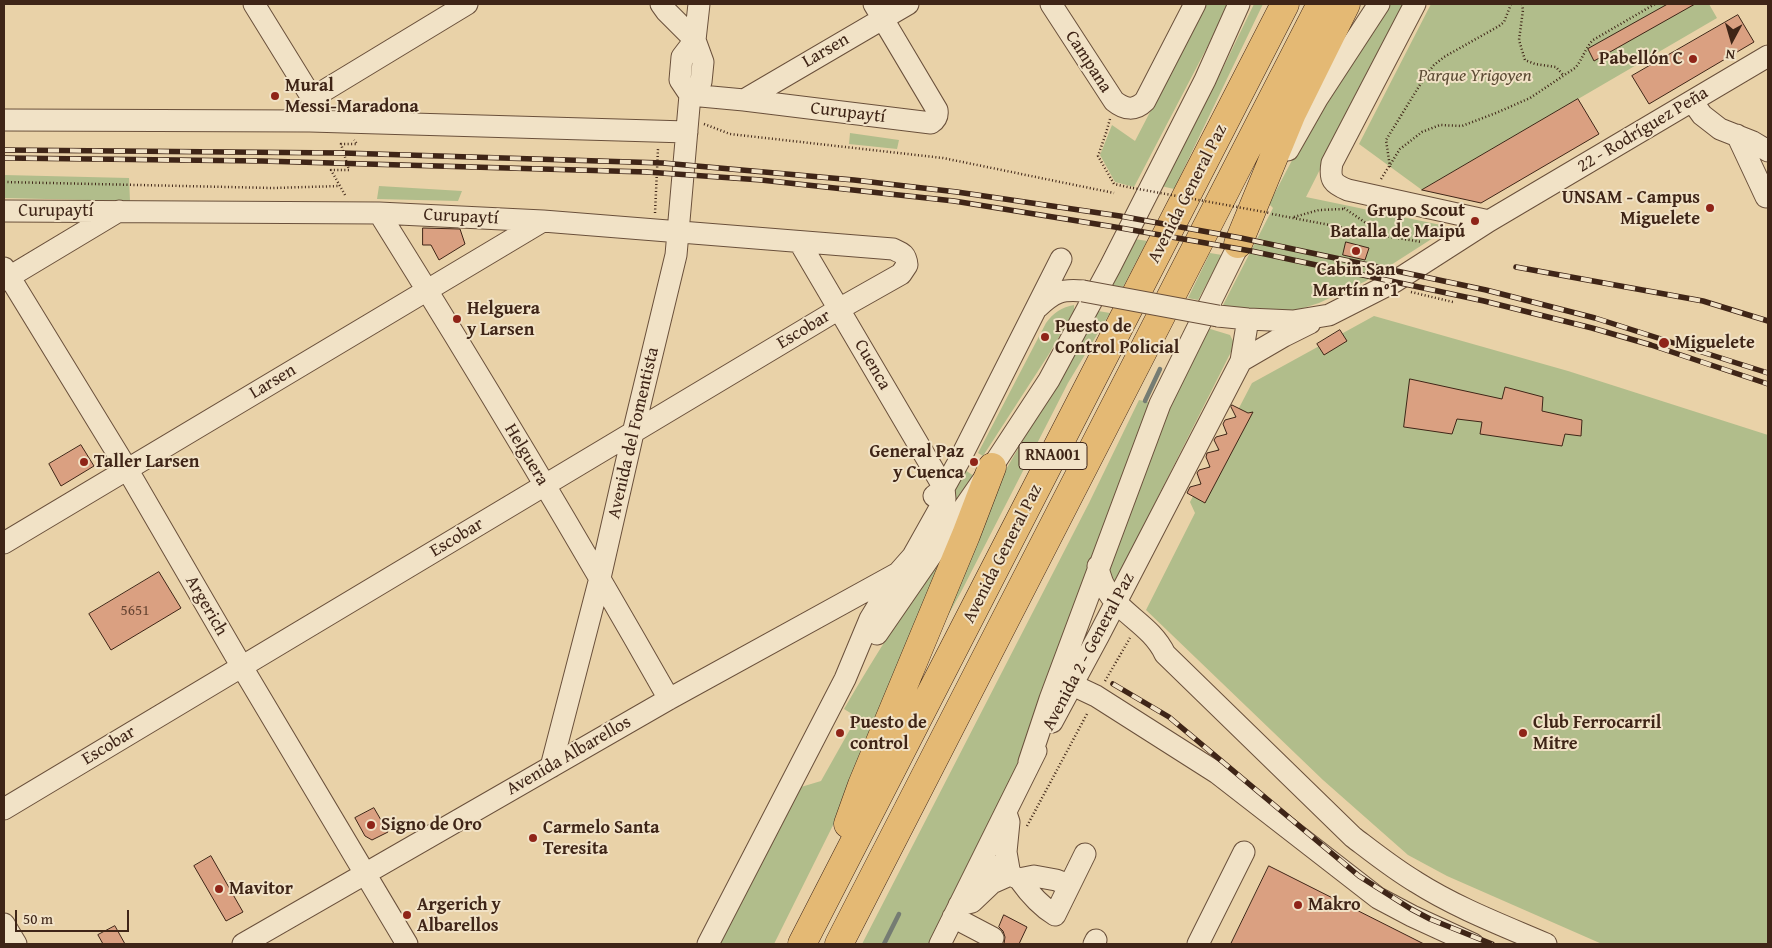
<!DOCTYPE html>
<html>
<head>
<meta charset="utf-8">
<style>
	body { margin:0 }
	#map { position:relative; width:1772px; height:948px; overflow:hidden; background:#e9d2a8; font-family:"Gentium Book Plus",serif }
	canvas { display:block }
	.frame { position:absolute; inset:0; border:5px solid #3f2517; pointer-events:none }
	.north { position:absolute; left:1707px; top:15px; width:50px; height:50px; -webkit-text-stroke:4px #f1e2c6; paint-order:stroke; rotate:186deg; font-size:14px; font-weight:700; line-height:20px; text-align:center; color:#3f2517 }
	.north::after { content:''; display:block; margin:auto; width:18px; height:22px; background:#3f2517; clip-path:polygon(50% 0,100% 100%,50% 72%,0 100%) }
	.scale { position:absolute; left:15px; top:910px; width:114px; height:22px; box-sizing:border-box; border:2px solid #3f2517; border-top:0; padding-left:6px; font-size:15px; line-height:18px; white-space:nowrap; color:#3f2517; -webkit-text-stroke:4px #f1e2c6; paint-order:stroke }
</style>
</head>
<body>
<div id="map">
<canvas width="1772" height="948"></canvas>
<div class="frame"></div>
<div class="north">N</div>
<div class="scale">50 m</div>
</div>
<script>
const g = document.querySelector('canvas').getContext('2d');
g.lineJoin = 'round';
function fillPath(path, color) { g.fillStyle = color; g.fill(path, 'evenodd'); }
function strokePath(path, color, width, dash) { g.strokeStyle = color; g.lineWidth = width; g.lineCap = dash ? 'butt' : 'round'; g.setLineDash(dash || []); g.stroke(path); }
function write(font, color, halo, rows, align = 'center') {
  g.font = font + ' "Gentium Book Plus",serif'; g.lineWidth = 4; g.setLineDash([]); g.textBaseline = 'middle'; g.strokeStyle = halo; g.fillStyle = color; for (const [text, x, y, turn = 0] of rows) {
    g.save(); g.translate(x, y); g.rotate((+turn || 0) * Math.PI / 180); g.textAlign = isNaN(turn) ? turn : align; if (halo) g.strokeText(text, 0, 0); g.fillText(text, 0, 0); g.restore();
  }
}
fillPath(new Path2D(`
	M1206,4H1228L1213,36L1134,187L1115,182L1100,155L1112,125L1135,141Z
	M1254,4H1263L1174,189L1161,186L1222,70Z
	M1389,4H1404L1306,197L1441,225L1443,227L1444,231L1366,281L1319,303L1294,311L1222,307L1273,208L1269,204L1299,147Z
	M1431,4H1709L1717,18L1422,190L1359,144Z
	M850,133L899,140L897,149L849,144Z
	M4,175L129,178L130,201L4,198Z
	M379,186L462,191L458,201L377,199Z
	M1135,239L1147,241L1123,287L1111,285Z
	M1210,253L1222,255L1198,300L1188,298Z
	M1074,305V311L1049,354L983,456L978,453L1046,323C1053,313 1062,307 1074,305Z
	M1098,311L1110,313L1068,383L961,592L915,675L1001,478Z
	M1374,316L1568,371L1768,435V944H1602L1447,876L1408,855L1323,780L1146,610L1195,513L1190,502L1252,383Z
	M1207,328L1230,335L1233,341V348L1113,586L1107,573L1165,414Z
	M1139,400L1149,402L1017,769L931,944H862L1089,503Z
	M965,470L974,476L926,545Z
	M952,545L850,791L774,944H719L801,787L821,781L857,717L844,709C877,652 912,597 952,545Z`), '#b1bd8b');
strokePath(new Path2D(`
	M1145,401L1160,369
	M884,944L899,914`), '#757c73', 4.5);
const building = new Path2D(`
	M1668,4H1695L1594,61L1588,49Z
	M1738,15L1754,42L1649,104L1632,76Z
	M1578,99L1599,134L1481,203L1422,190Z
	M423,228L460,229L465,244L439,260L431,245H423Z
	M1346,242L1369,248L1365,260L1343,255Z
	M1340,330L1347,341L1324,355L1317,344Z
	M1410,379L1502,399L1505,387L1543,397L1542,411L1582,420L1581,436L1565,434L1562,446L1480,434L1482,422L1457,419L1452,434L1404,427Z
	M1232,405L1248,413L1253,412L1205,503L1187,493L1190,487L1201,484L1197,473L1199,470L1210,467L1206,457L1207,453L1219,450L1214,440L1216,437L1227,434L1223,424L1225,420L1236,417L1231,407Z
	M81,445L94,466L61,486L49,464Z
	M159,572L181,608L111,650L89,614Z
	M374,808L388,832L372,840L365,836L355,818Z
	M211,856L243,912L226,921L194,866Z
	M1269,866L1424,944H1231Z
	M1004,915L1027,927L1019,944H1004L1005,937L1003,931L999,927Z
	M115,926L125,944H103L98,935Z`);
fillPath(building, '#daa081');
strokePath(building, '#3f2517', 1);
const minor = new Path2D(`
	M254,4L312,98L311,112
	M661,4L666,11L695,40
	M1051,4L1114,101C1125,110 1135,111 1145,101L1195,4
	M1415,4L1332,163C1329,180 1333,184 1348,190L1489,221
	M690,95L744,100L931,123C937,119 938,116 937,110L874,4
	M690,95L680,80L682,57L695,40
	M312,98L467,4
	M744,100L908,4
	M1692,101L1702,115L1720,129L1753,142L1768,151
	M4,120L310,121L687,132
	M1737,135L1766,197
	M1288,150L1317,99L1379,4
	M4,211L379,213L543,221L893,249C902,253 906,254 907,265L901,274L839,309L4,809
	M379,213C479,373 576,535 669,699
	M4,268L127,469L242,667L407,944
	M4,280L119,211
	M1038,307C1054,292 1061,289 1083,291
	M1218,316L1248,319L1293,321L1329,315L1394,282L1489,221L1768,56
	M1241,361L1284,336L1310,323
	M934,496L944,488L959,461L1061,259
	M4,543L543,221
	M1098,566C1104,610 1148,618 1165,654L1353,837C1374,853 1394,869 1416,882C1457,908 1502,925 1546,944
	M877,634L992,467L1049,380L1110,267L1205,80L1239,4
	M1060,679L1096,696L1217,773L1378,898L1412,916L1473,944
	M1052,722L1099,635L1241,361L1248,319
	M1029,762L1050,699L1160,404L1246,230
	M551,767L600,578L633,433L676,255L690,95L701,82L703,62L695,40L699,4
	M1007,816L1009,822L1006,852L1010,875
	M982,861L1019,879L1034,876L1056,880L1069,885
	M1019,879C1029,893 1040,906 1055,915L1085,854
	M959,905L972,902L992,883L1010,875
	M953,917L993,938
	M4,924L16,944
	M243,944L669,699L898,573
	M708,944L845,679L870,619L898,573L913,556L945,499L944,488L800,243
	M940,944L1036,751
	M1094,944L1096,940
	M1198,944L1244,852`);
const highway = new Path2D(`
	M1238,244L1292,113L1346,4
	M848,824L862,785L966,535L992,467
	M802,944L1285,4
	M839,944L1321,4`);
strokePath(minor, '#6a503b', 23);
strokePath(highway, '#3f2517', 29);
strokePath(new Path2D(`
	M1522,4L1523,10L1519,40L1525,60L1535,64L1556,67L1564,76
	M1110,119L1106,133L1098,156L1114,184L1132,188
	M704,124L730,134L943,158L1114,193
	M1390,167L1386,140L1426,75L1434,65L1444,57L1499,26L1504,22L1511,4
	M1381,179L1400,149L1422,132L1440,125L1462,126L1496,113L1530,98L1575,68C1583,59 1585,48 1593,40L1655,4
	M4,182L273,188L340,186
	M345,195L331,170H349L341,144H357L354,140
	M1344,208L1385,236L1422,242
	M655,213L658,149
	M1272,214L1382,235
	M1294,217L1319,210L1344,209
	M1411,292L1453,302
	M1105,681L1130,638
	M1027,826L1088,712`), '#3f2517', 2.5, [1, 2.5]);
strokePath(minor, '#f1e2c6', 21);
strokePath(highway, '#e4b974', 28);
const rail = new Path2D(`
	M4,150L343,153L663,163L854,180L957,192L1120,216L1241,238L1486,290L1595,318L1768,373
	M4,158L262,161L647,172L761,180L954,201L1115,227L1251,251L1484,301L1592,328L1651,345L1768,384
	M1516,267L1703,301L1768,321
	M1113,684L1169,717L1359,876L1411,909L1430,919L1492,944`);
strokePath(rail, '#3f2517', 5.5);
strokePath(rail, '#f1e2c6', 4, [11]);
const minorBridge = new Path2D(`
	M1083,291L1218,316`);
strokePath(minorBridge, '#6a503b', 23, []);
strokePath(new Path2D(`
	M1133,188L1270,213`), '#3f2517', 2.5, [1, 2.5]);
strokePath(minorBridge, '#f1e2c6', 21);
for (const [x, y, r, color] of [
	[1693,59,5,"#8f2418"],
	[275,96,5,"#8f2418"],
	[1710,208,5,"#8f2418"],
	[1475,221,5,"#8f2418"],
	[1356,251,5,"#8f2418"],
	[457,319,5,"#8f2418"],
	[1045,337,5,"#8f2418"],
	[1664,343,6,"#8f2418"],
	[84,462,5,"#8f2418"],
	[974,462,5,"#8f2418"],
	[840,733,5,"#8f2418"],
	[1523,733,5,"#8f2418"],
	[371,825,5,"#8f2418"],
	[533,838,5,"#8f2418"],
	[219,889,5,"#8f2418"],
	[1298,905,5,"#8f2418"],
	[407,915,5,"#8f2418"]
]) { const dot = new Path2D(); dot.arc(x, y, r, 0, 2 * Math.PI); g.fillStyle = color; g.fill(dot); strokePath(dot, '#f1e2c6', 2); }
write('15px', '#664432', null, [
	["5651",135,611]
]);
for (const [x, y, w] of [
	[1053,456,68]
]) { const box = new Path2D(); box.roundRect(x - w / 2, y - 13.5, w, 27, 4); g.fillStyle = '#f1e2c6'; g.fill(box); strokePath(box, '#3f2517', 1); }
write('bold 16px', '#3f2517', null, [
	["RNA001",1053,456]
]);
write('18px', '#3f2517', '#f1e2c6', [
	["Larsen",826,51,-30],
	["Campana",1088,62,57],
	["Curupaytí",848,113,7],
	["22 - Rodríguez Peña",1643,130,-31],
	["Avenida General Paz",1188,194,-63],
	["Curupaytí",56,211],
	["Curupaytí",461,217,3],
	["Escobar",804,330,-31],
	["Cuenca",872,365,60],
	["Larsen",273,382,-31],
	["Avenida del Fomentista",634,433,-77],
	["Helguera",526,455,59],
	["Escobar",457,538,-31],
	["Avenida General Paz",1003,554,-63],
	["Argerich",206,606,60],
	["Avenida 2 - General Paz",1089,652,-62],
	["Escobar",109,746,-31],
	["Avenida Albarellos",569,756,-30]
]);
write('bold 18px', '#3f2517', '#f1e2c6', [
	["Pabellón C",1683,59,"right"],
	["Mural",285,86],
	["Messi-Maradona",285,107],
	["UNSAM - Campus",1700,198,"right"],
	["Miguelete",1700,219,"right"],
	["Grupo Scout",1465,211,"right"],
	["Batalla de Maipú",1465,232,"right"],
	["Cabin San",1356,270,"center"],
	["Martín n°1",1356,291,"center"],
	["Helguera",467,309],
	["y Larsen",467,330],
	["Puesto de",1055,327],
	["Control Policial",1055,348],
	["Miguelete",1675,343],
	["General Paz",964,452,"right"],
	["y Cuenca",964,473,"right"],
	["Taller Larsen",94,462],
	["Puesto de",850,723],
	["control",850,744],
	["Club Ferrocarril",1533,723],
	["Mitre",1533,744],
	["Signo de Oro",381,825],
	["Carmelo Santa",543,828],
	["Teresita",543,849],
	["Mavitor",229,889],
	["Argerich y",417,905],
	["Albarellos",417,926],
	["Makro",1308,905]
], 'left');
write('italic 18px', '#5c4b34', '#f1e2c6', [
	["Parque Yrigoyen",1475,76]
]);
</script>
</body>
</html>
